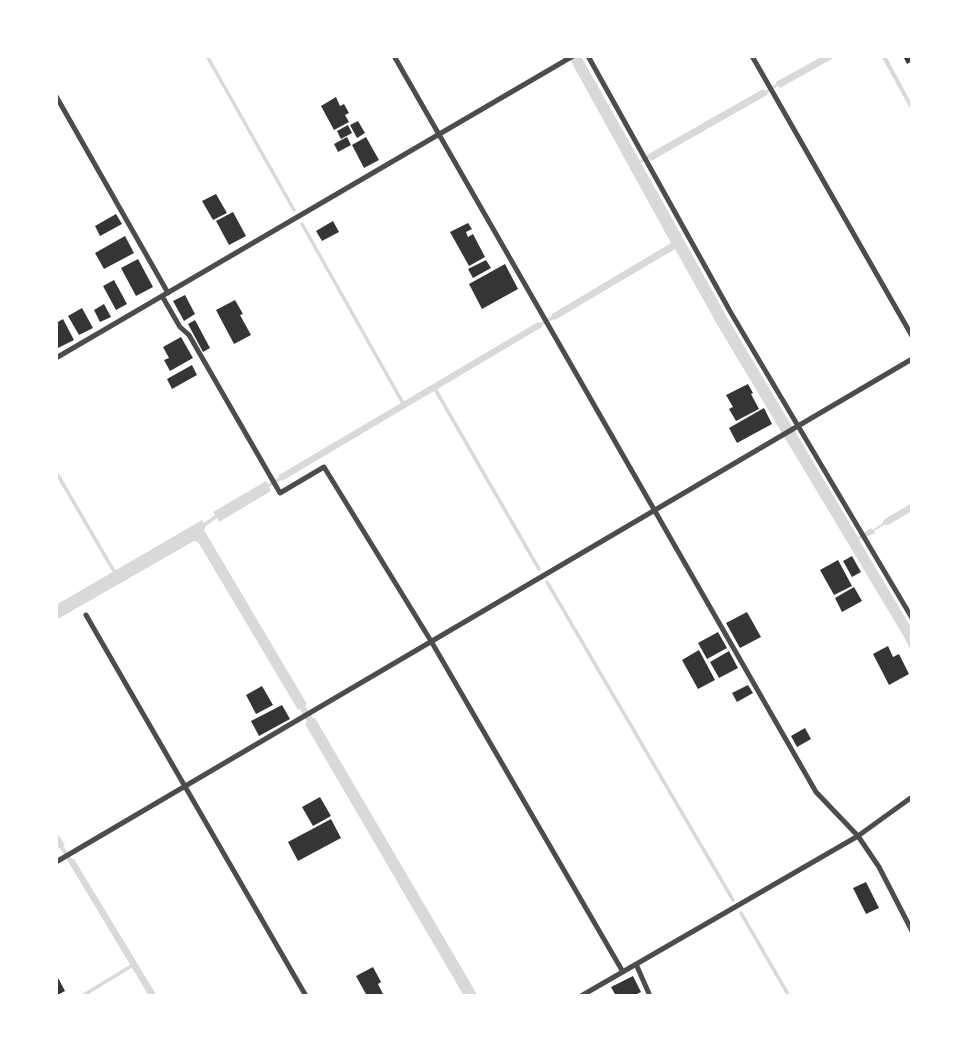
<!DOCTYPE html>
<html>
<head>
<meta charset="utf-8">
<style>
	body { margin:0 }
	#map { position:relative; width:968px; height:1052px; overflow:hidden; background:#fff; font-family:Literata,serif }
	canvas { display:block }
	.frame { position:absolute; inset:0; border:58px solid #fff; pointer-events:none }
</style>
</head>
<body>
<div id="map">
<canvas width="968" height="1052"></canvas>
<div class="frame"></div>
</div>
<script>
const g = document.querySelector('canvas').getContext('2d');
g.lineJoin = 'round';
function fillPath(path, color) { g.fillStyle = color; g.fill(path, 'evenodd'); }
function strokePath(path, color, width, dash) { g.strokeStyle = color; g.lineWidth = width; g.lineCap = dash ? 'butt' : 'round'; g.setLineDash(dash || []); g.stroke(path); }
fillPath(new Path2D(`
	M568,56H581L640,161L647,156V155L763,89L765,91L776,84V82L823,56L825,58L829,56H837L780,88L778,86L767,93V95L651,161L649,158L641,163L728,319L858,537L871,528L873,530L883,523V520L912,503V511L888,525H884L874,531L875,533L859,540L912,629V653L904,637L718,326L675,249L555,320L554,319L541,326L542,327L282,481L281,480L269,487L271,491L219,522L217,518L206,526L204,530L307,704L305,706L313,718H315L478,996H464L305,724L307,722L300,709L298,710L198,542L194,541L56,620V605L202,520L204,523L215,515L213,512L266,481L268,484L279,477V475L538,322L540,323L552,316V314L671,243Z
	M881,56H886L912,104V112Z
	M56,831L65,845L63,846L72,859H74L157,996H149L60,848L58,849L56,844Z`), '#d9d9d9');
strokePath(new Path2D(`
	M207,56L294,210
	M302,224L404,405
	M435,389L539,569
	M56,472L115,573
	M547,582L733,900
	M741,913L789,996
	M82,996L133,965`), '#d9d9d9', 3.5);
fillPath(new Path2D(`
	M903,56H912V61L907,64Z
	M336,97L340,106L344,104L349,113L345,115L349,122L334,130L321,106Z
	M358,121L365,133L357,138L350,125Z
	M348,125L352,133L341,139L337,131Z
	M347,137L351,145L338,152L334,144Z
	M366,137L379,160L364,168L352,145Z
	M216,194L227,213L213,220L202,201Z
	M233,212L246,236L229,245L216,221Z
	M116,214L122,224L100,236L95,226Z
	M333,221L339,232L322,241L316,231Z
	M468,223L472,229L466,232L468,237L473,234L485,257L469,266L450,232Z
	M125,236L134,253L104,269L95,253Z
	M138,259L153,287L136,296L121,268Z
	M486,260L491,268L473,278L468,269Z
	M505,264L518,289L482,309L469,284Z
	M114,280L127,304L116,310L103,286Z
	M185,295L195,314L184,321L173,301Z
	M235,300L243,314L240,315L251,335L234,344L216,310Z
	M104,304L111,317L100,322L94,310Z
	M82,308L93,328L79,335L68,316Z
	M63,319L74,340L58,348L56,345V323Z
	M195,320L210,348L203,352L188,324Z
	M181,337L193,358L170,371L164,360L169,358L163,347Z
	M192,365L197,375L172,389L167,379Z
	M748,384L753,393L751,394L759,409L736,421L729,409L733,407L726,395Z
	M764,408L772,424L737,443L729,428Z
	M852,556L861,572L852,577L843,561Z
	M838,560L852,586L834,595L820,570Z
	M854,587L862,601L842,612L835,598Z
	M747,612L761,637L740,648L726,623Z
	M718,632L727,648L707,659L698,643Z
	M888,646L893,657L899,654L909,674L889,685L873,654Z
	M699,650L715,680L698,689L682,660Z
	M729,651L738,668L719,678L710,662Z
	M748,685L753,693L737,702L732,693Z
	M262,686L273,705L256,714L246,695Z
	M282,705L290,719L259,736L251,721Z
	M805,728L811,739L797,747L791,736Z
	M320,797L331,816L313,826L302,807Z
	M331,819L341,838L298,861L288,842Z
	M866,882L879,908L866,914L853,888Z
	M373,967L381,982L378,984L384,996H367L356,976Z
	M56,974L65,991L56,996Z
	M633,976L641,992L633,996H616L611,987Z`), '#353535');
strokePath(new Path2D(`
	M394,56L816,792L858,836L879,867L912,931
	M588,56L731,313L912,618
	M752,56L912,336
	M56,96L168,293
	M162,296L180,327L189,335L280,493L324,467L431,641L623,972
	M56,358L573,56
	M86,615L306,996
	M56,862L912,359
	M636,964L650,996
	M581,996L858,836L912,797`), '#4c4c4c', 5);
</script>
</body>
</html>
